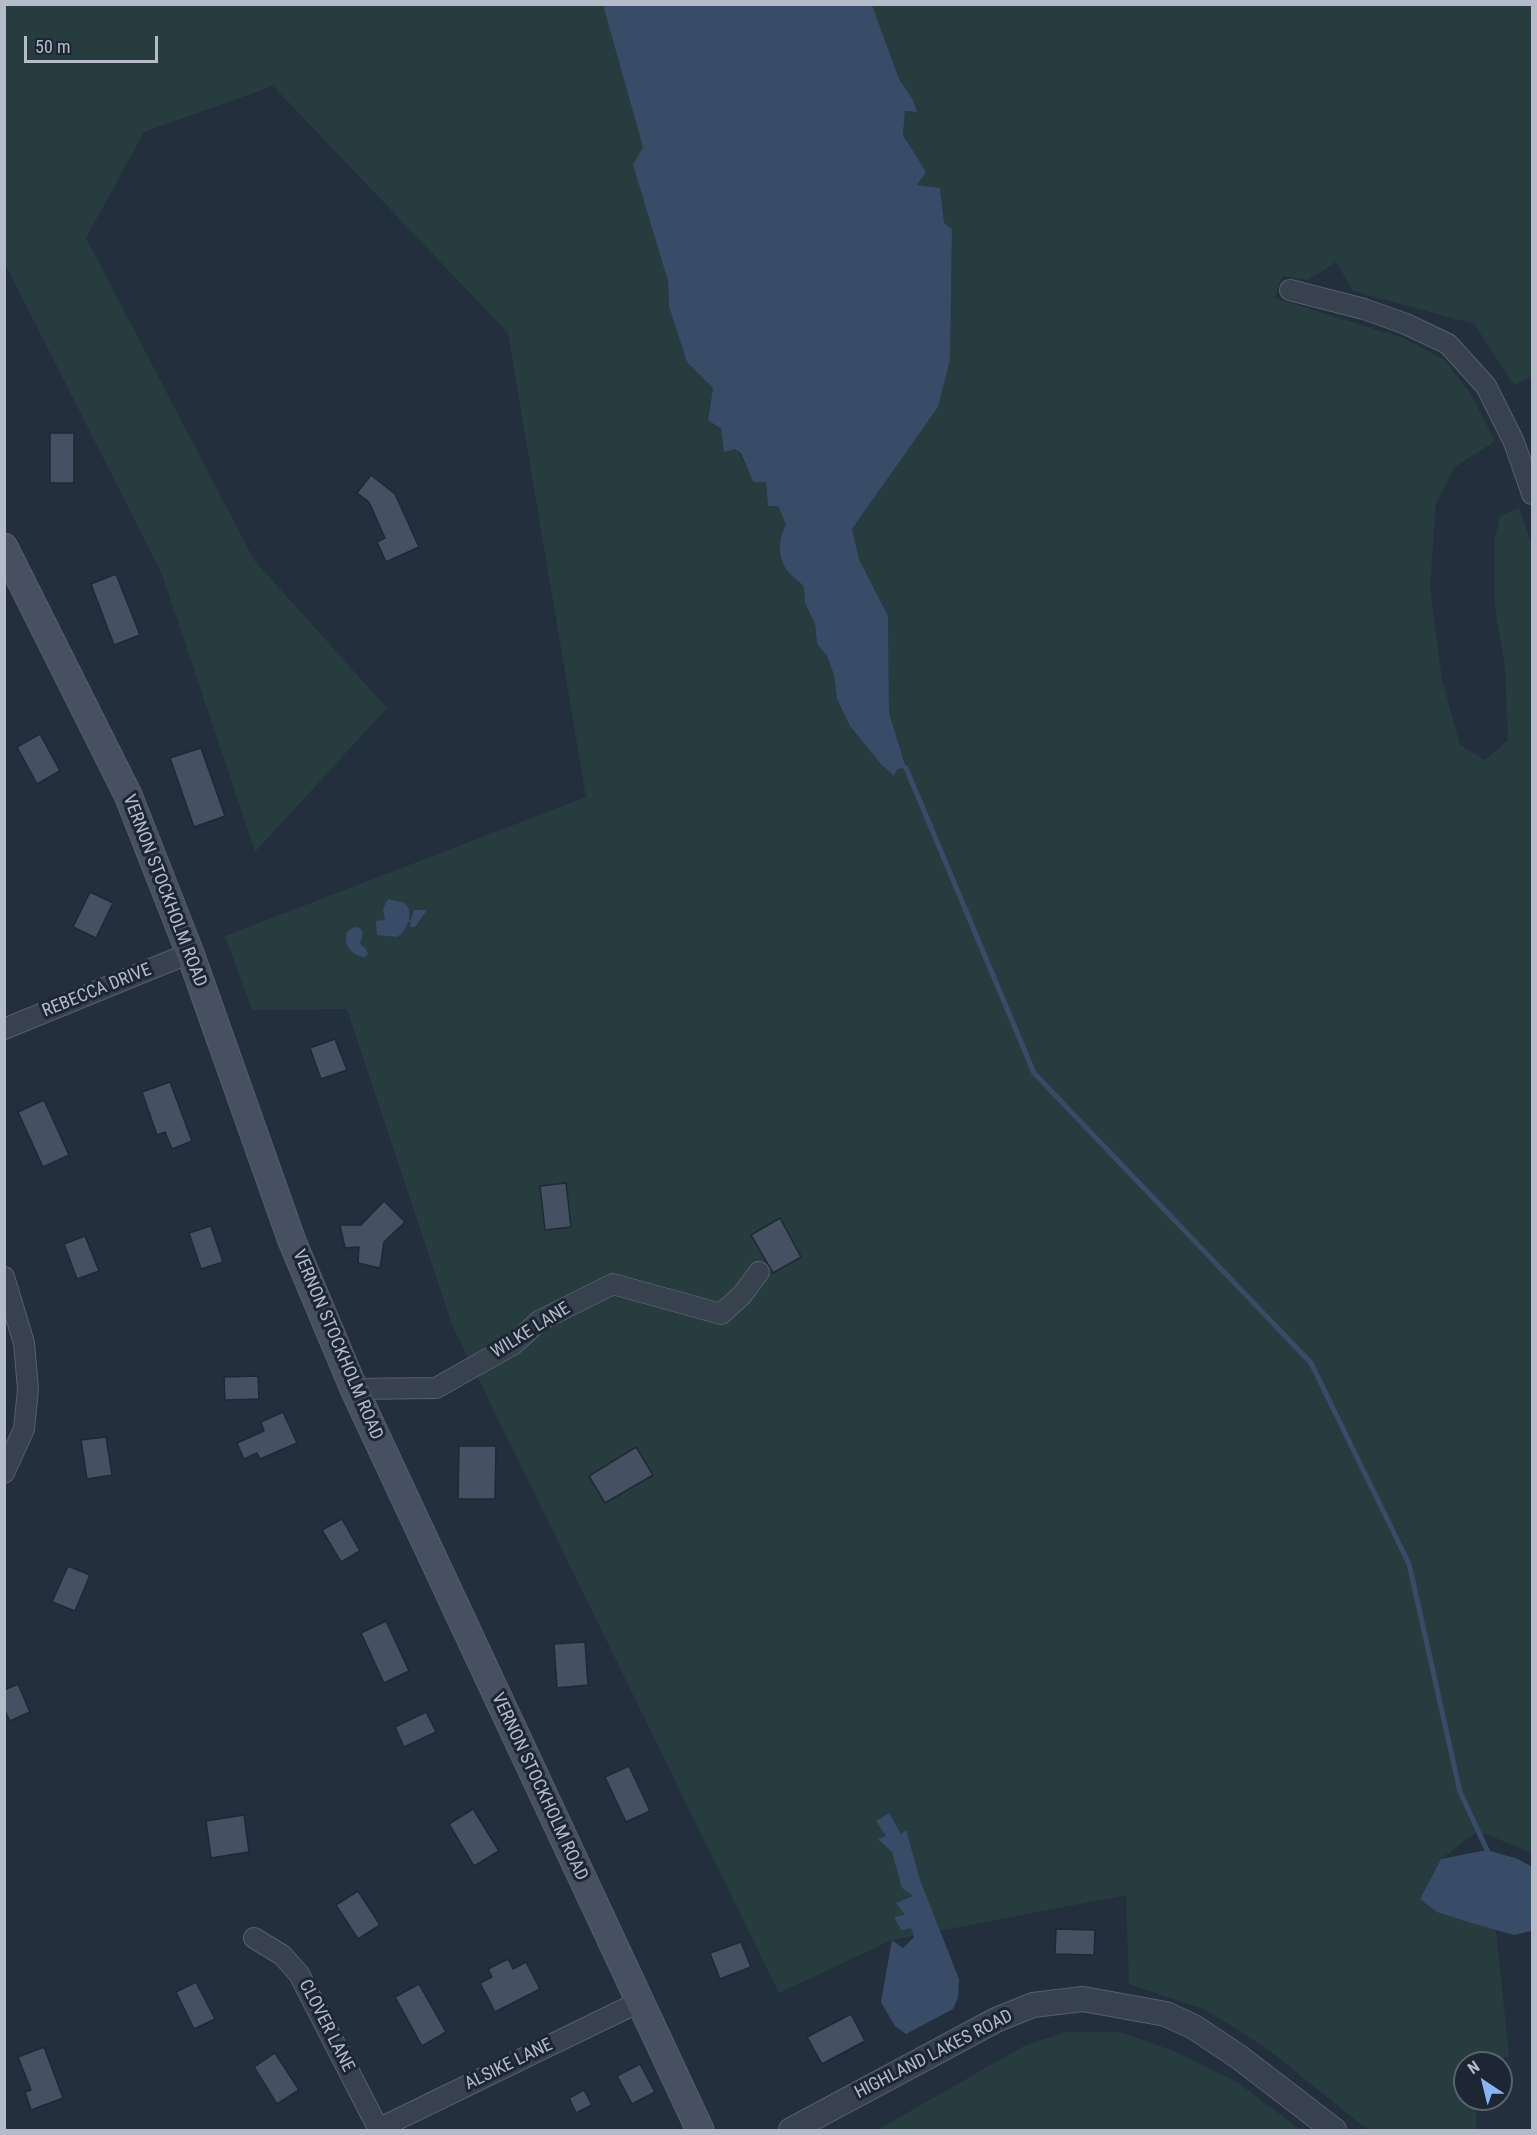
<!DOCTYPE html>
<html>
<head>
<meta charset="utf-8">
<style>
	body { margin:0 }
	#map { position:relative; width:1537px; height:2135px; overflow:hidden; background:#242f3e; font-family:"Roboto Condensed",sans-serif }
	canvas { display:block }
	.frame { position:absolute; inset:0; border:6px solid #b4bcc9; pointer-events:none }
	.north { position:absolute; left:1453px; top:2051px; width:60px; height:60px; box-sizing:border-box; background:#1d2633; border:2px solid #59626f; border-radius:50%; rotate:325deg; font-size:16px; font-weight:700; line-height:24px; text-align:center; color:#b4bcc9 }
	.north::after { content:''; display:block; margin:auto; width:21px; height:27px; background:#8ab4f8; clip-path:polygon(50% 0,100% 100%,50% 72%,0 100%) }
	.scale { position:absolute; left:24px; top:36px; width:134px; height:27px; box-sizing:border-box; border:3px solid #b4bcc9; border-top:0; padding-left:8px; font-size:18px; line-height:21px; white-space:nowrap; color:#b4bcc9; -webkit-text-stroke:4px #1d2633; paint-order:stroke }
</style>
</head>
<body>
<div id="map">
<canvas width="1537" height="2135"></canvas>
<div class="frame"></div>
<div class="north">N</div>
<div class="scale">50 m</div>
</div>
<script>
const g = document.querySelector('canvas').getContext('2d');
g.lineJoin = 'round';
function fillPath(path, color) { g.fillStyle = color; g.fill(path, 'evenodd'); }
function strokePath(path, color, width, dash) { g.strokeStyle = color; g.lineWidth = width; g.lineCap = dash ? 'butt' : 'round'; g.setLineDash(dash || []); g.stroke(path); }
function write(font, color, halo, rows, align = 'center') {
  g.font = font + ' "Roboto Condensed",sans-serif'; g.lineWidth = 6; g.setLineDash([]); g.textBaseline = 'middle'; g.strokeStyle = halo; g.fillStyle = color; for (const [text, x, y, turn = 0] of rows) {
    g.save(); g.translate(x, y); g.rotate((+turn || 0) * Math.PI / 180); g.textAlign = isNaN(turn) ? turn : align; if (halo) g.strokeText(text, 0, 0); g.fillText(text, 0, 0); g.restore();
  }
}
fillPath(new Path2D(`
	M5,5H603L644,147L633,165L668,281L669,307L687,362L713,388L708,420C731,435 743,457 753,482H766L768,506H778L786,526L790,574L804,587L805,603L815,624L817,644L827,656L834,675L837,699L850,726L880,763L897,769L906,768L889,713L888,616L859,559L852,529L938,407L950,360L952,229L944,223L940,189L917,185L925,172L903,134L905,111L917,112L913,100L899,79L872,5H1532V376L1514,385L1474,324L1353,291L1336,262L1308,280L1282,276L1275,298L1403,338L1445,360L1473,398L1495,441L1455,467L1436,503L1430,588L1442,680L1460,745L1485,760L1508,740L1505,667L1495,608L1494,541L1500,516L1519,508L1532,545V1853L1478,1831L1441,1859L1420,1899C1444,1917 1467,1922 1496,1929L1509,2056L1486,2063H1465V2099H1476V2130H1368L1265,2047L1204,2009L1129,1984L1126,1895L892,1940L779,1993L453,1327L347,1009L252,1010L225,936L586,797L508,333L273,86L144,132L86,238L254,560L387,708L255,852L162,574L5,264Z
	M1065,2032H1120L1176,2052L1237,2082L1301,2130H877L1022,2047Z`), '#263c3f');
fillPath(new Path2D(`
	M603,5H872L899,79L913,100L917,112L905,111L903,135L926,172L917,185L940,188L944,223L952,229L950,360L938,407L852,529L859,559L888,616L889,713L906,768L897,769L894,776L880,763L850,726L837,699L834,675L827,656L817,644L815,624L805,603L804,587C800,582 795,579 790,574C778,560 777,541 786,525L778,506H768L766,482H753L741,453L735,449L724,452L721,429L708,420L713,388L687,362L669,307L668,281L633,165L643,147Z
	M388,899L405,903L409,909V920H411L414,910H427L415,927H410L411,922L409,921L403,932L397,937L377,935L376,921L385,920L383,909Z
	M354,927L360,928L363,933L360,944L366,949L368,954L365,957C352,956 343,945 347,932Z
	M889,1813L901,1834L906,1830L920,1880L959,1979L958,1997L953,2009L906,2034L895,2026L881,2002L892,1940L903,1948L914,1937L911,1928L901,1930L894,1917L905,1915L896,1903L913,1896L902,1888L892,1852L878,1839L886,1836L876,1821Z
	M1487,1850L1518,1859L1532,1867L1531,1931L1514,1935L1468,1922L1437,1912L1420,1899L1441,1859Z`), '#394c67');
strokePath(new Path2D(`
	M906,768L1034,1073L1311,1363L1409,1564L1460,1792L1487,1850`), '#394c67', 5);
const building = new Path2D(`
	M50,433H74V483H50Z
	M371,475L395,494L419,547L386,562L377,542L385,538L369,502L357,493Z
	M116,574L140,635L114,645L91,584Z
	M40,734L60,771L37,784L17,747Z
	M201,748L225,816L194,827L170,758Z
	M90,892L113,903L96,938L73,927Z
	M335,1039L347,1070L321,1079L310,1048Z
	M170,1082L192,1141L172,1149L165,1132L157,1135L142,1092Z
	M44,1100L69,1155L43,1167L18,1112Z
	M566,1183L571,1227L545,1230L540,1186Z
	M384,1201L405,1222L384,1242L380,1268L358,1263L359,1247L345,1248L340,1225H361Z
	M780,1218L801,1257L773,1273L751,1235Z
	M211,1226L223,1262L201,1269L189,1233Z
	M85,1236L99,1271L77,1279L64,1244Z
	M258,1376L259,1399L225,1400L224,1377Z
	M283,1412L297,1443L260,1459L257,1453L244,1459L237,1443L264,1431L261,1422Z
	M106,1437L112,1475L87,1479L81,1440Z
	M459,1446H496L495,1499H458Z
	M636,1447L653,1475L605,1503L589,1476Z
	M342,1519L360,1551L341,1562L322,1530Z
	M68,1566L90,1575L75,1611L52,1602Z
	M386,1621L409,1671L384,1683L361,1633Z
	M585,1642L588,1685L557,1688L554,1644Z
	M18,1684L30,1712L10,1721L4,1709V1690Z
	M426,1712L436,1732L404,1747L395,1727Z
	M629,1766L650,1811L626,1822L605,1777Z
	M473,1809L499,1851L474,1866L449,1824Z
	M244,1815L249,1852L211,1858L206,1821Z
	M358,1891L380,1925L358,1939L336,1905Z
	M1056,1929L1095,1930L1094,1955L1055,1954Z
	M741,1942L751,1967L720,1979L710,1953Z
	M508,1959L513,1969L526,1962L540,1989L495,2012L480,1983L492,1977L488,1969Z
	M196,1982L215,2019L194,2029L176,1992Z
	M419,1984L446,2032L422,2046L395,1997Z
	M851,2014L865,2041L822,2064L807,2037Z
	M44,2047L63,2098L31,2110L25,2092L31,2090L18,2057Z
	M275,2053L299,2090L277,2104L254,2067Z
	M640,2064L655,2092L632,2104L617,2076Z
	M584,2090L592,2105L576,2113L569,2098Z`);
fillPath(building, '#455162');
strokePath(building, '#1f2835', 1.5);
const minor = new Path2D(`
	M1290,290L1364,309L1406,324L1448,344L1486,386L1514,442L1532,494
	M4,1029L190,953
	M4,1277L24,1343L28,1389L24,1429L4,1473
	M354,1389L436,1388L514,1344L539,1321L613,1284L721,1314L742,1295L759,1272
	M254,1938L282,1955L299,1974L379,2130
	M378,2129L639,2002`);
const tertiary = new Path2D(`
	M791,2130L996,2020L1033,2005L1083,1999L1166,2014L1194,2027L1239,2057L1334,2130`);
const secondary = new Path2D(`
	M4,547L128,795L190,953L292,1241L354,1389L700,2130`);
strokePath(minor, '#565f6c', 22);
strokePath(tertiary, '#565f6c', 26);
strokePath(secondary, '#565f6c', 29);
strokePath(minor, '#38414e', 20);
strokePath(tertiary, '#38414e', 24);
strokePath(secondary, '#465061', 27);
write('18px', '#b4bcc9', '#1d2633', [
	["VERNON STOCKHOLM ROAD",164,891,69],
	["REBECCA DRIVE",97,991,-22],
	["WILKE LANE",531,1331,-32],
	["VERNON STOCKHOLM ROAD",337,1345,67],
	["VERNON STOCKHOLM ROAD",539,1787,65],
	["CLOVER LANE",326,2026,63],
	["HIGHLAND LAKES ROAD",934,2055,-27],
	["ALSIKE LANE",509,2065,-26]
]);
</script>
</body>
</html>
